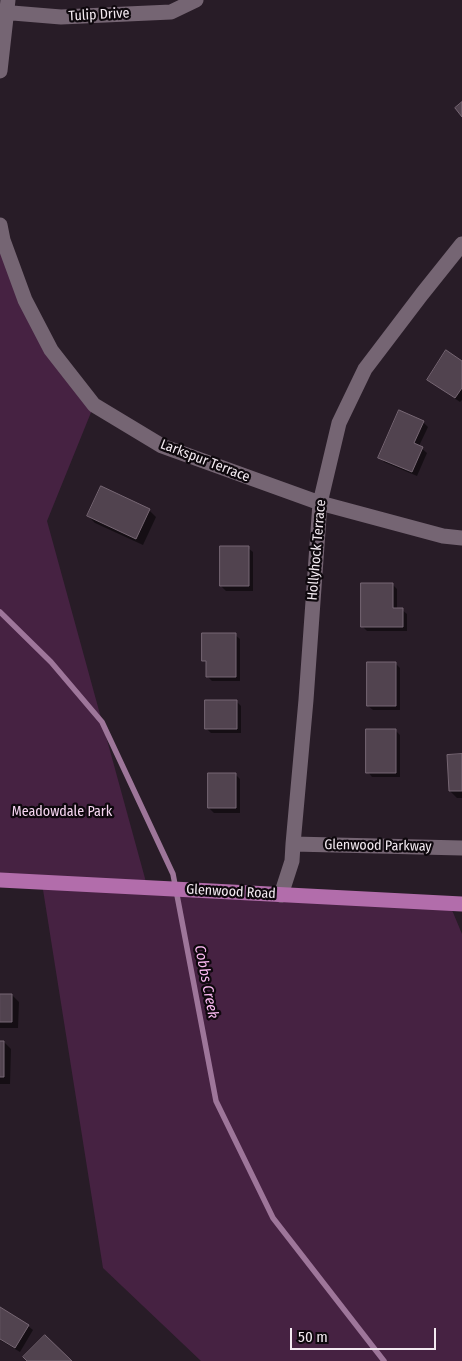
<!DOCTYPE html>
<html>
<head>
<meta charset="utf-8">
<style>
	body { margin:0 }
	#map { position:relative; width:462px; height:1361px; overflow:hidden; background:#281c27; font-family:"Fira Sans Condensed",sans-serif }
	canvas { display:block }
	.scale { position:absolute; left:290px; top:1328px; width:146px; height:22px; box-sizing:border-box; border:2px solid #f3eaf1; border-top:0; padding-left:6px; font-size:15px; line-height:18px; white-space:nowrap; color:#f3eaf1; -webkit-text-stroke:4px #0e080d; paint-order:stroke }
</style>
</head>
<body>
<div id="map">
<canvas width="462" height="1361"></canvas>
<div class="scale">50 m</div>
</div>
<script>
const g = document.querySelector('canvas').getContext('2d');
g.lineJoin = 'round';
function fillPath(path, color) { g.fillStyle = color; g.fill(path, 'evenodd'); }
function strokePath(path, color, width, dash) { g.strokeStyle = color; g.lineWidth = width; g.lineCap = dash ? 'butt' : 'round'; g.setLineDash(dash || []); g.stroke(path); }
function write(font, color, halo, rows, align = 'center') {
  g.font = font + ' "Fira Sans Condensed",sans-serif'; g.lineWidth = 4.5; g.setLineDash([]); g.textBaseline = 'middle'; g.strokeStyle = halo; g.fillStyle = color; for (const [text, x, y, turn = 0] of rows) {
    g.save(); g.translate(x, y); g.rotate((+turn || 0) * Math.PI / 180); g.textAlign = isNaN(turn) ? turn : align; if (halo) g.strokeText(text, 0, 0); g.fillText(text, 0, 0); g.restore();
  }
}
fillPath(new Path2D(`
	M0,226L25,299L94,405L47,521L146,882L447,898L462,934V1361H201L103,1268L41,877L0,876Z`), '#462242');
fillPath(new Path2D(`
	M462,362V400L460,402L428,380Z
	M423,422L428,427L419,446L427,453L417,476L384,462L380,457Z
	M149,510L156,517L143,545L95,523L88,516Z
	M248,548L253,552V591H226L221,586Z
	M392,584L397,589V610H402L407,614V631H367L363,627Z
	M235,635L240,639V681H212L207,676V664L204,660Z
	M395,663L400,668V710H373L368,706Z
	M237,702L241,706V733H211L206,728Z
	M395,730L400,735V777H372L368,772Z
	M462,755V798H457L450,791Z
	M235,774L240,779V813H214L209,808Z
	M0,995H12L19,1002L18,1028H0Z
	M0,1042H4L11,1049L10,1084H0Z
	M0,1309L28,1326L33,1330L20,1352L0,1340Z`), '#0007');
strokePath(new Path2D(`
	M0,612L51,662L102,722L173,874L216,1101L273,1218L384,1361`), '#9e769a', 5.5);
const building = new Path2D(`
	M462,102V117L455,108Z
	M446,350L462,361V388L455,398L427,380Z
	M399,410L424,421L414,443L423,447L412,472L378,458Z
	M101,486L150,509L136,539L87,516Z
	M220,546H249V586H220Z
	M361,583H393V608H403V627H361Z
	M202,633H236V677H206V661H202Z
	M367,662H396V706H367Z
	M205,700H237V729H205Z
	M366,729H396V773H366Z
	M462,754V791H449L447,755Z
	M208,773H236V808H208Z
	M0,994H12V1022H0Z
	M0,1041H4V1077H0Z
	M0,1307L29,1325L15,1348L0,1339Z
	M45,1335L72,1361H27L23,1357Z`);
fillPath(building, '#51434f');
strokePath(building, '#776774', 1);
strokePath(new Path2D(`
	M0,12L61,17L171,12L196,0
	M0,71L8,0
	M0,225L3,240L25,300L51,350L94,405L162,446L320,503L443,536L462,538
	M293,844L462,848
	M281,895L292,861L293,844L306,700L320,503L339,423L365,369L422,294L462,244`), '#756573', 15);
strokePath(new Path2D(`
	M0,880L462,904`), '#b26dab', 15);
write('14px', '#f3eaf1', '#0e080d', [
	["Tulip Drive",99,15,-3],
	["Larkspur Terrace",205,461,21],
	["Hollyhock Terrace",317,550,-85],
	["Glenwood Parkway",378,846,1],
	["Glenwood Road",231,892,3]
]);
write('14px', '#f7d6f2', '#0e080d', [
	["Meadowdale Park",62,812]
]);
write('italic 15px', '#fbbaf2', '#0e080d', [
	["Cobbs Creek",206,982,79]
]);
</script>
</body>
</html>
